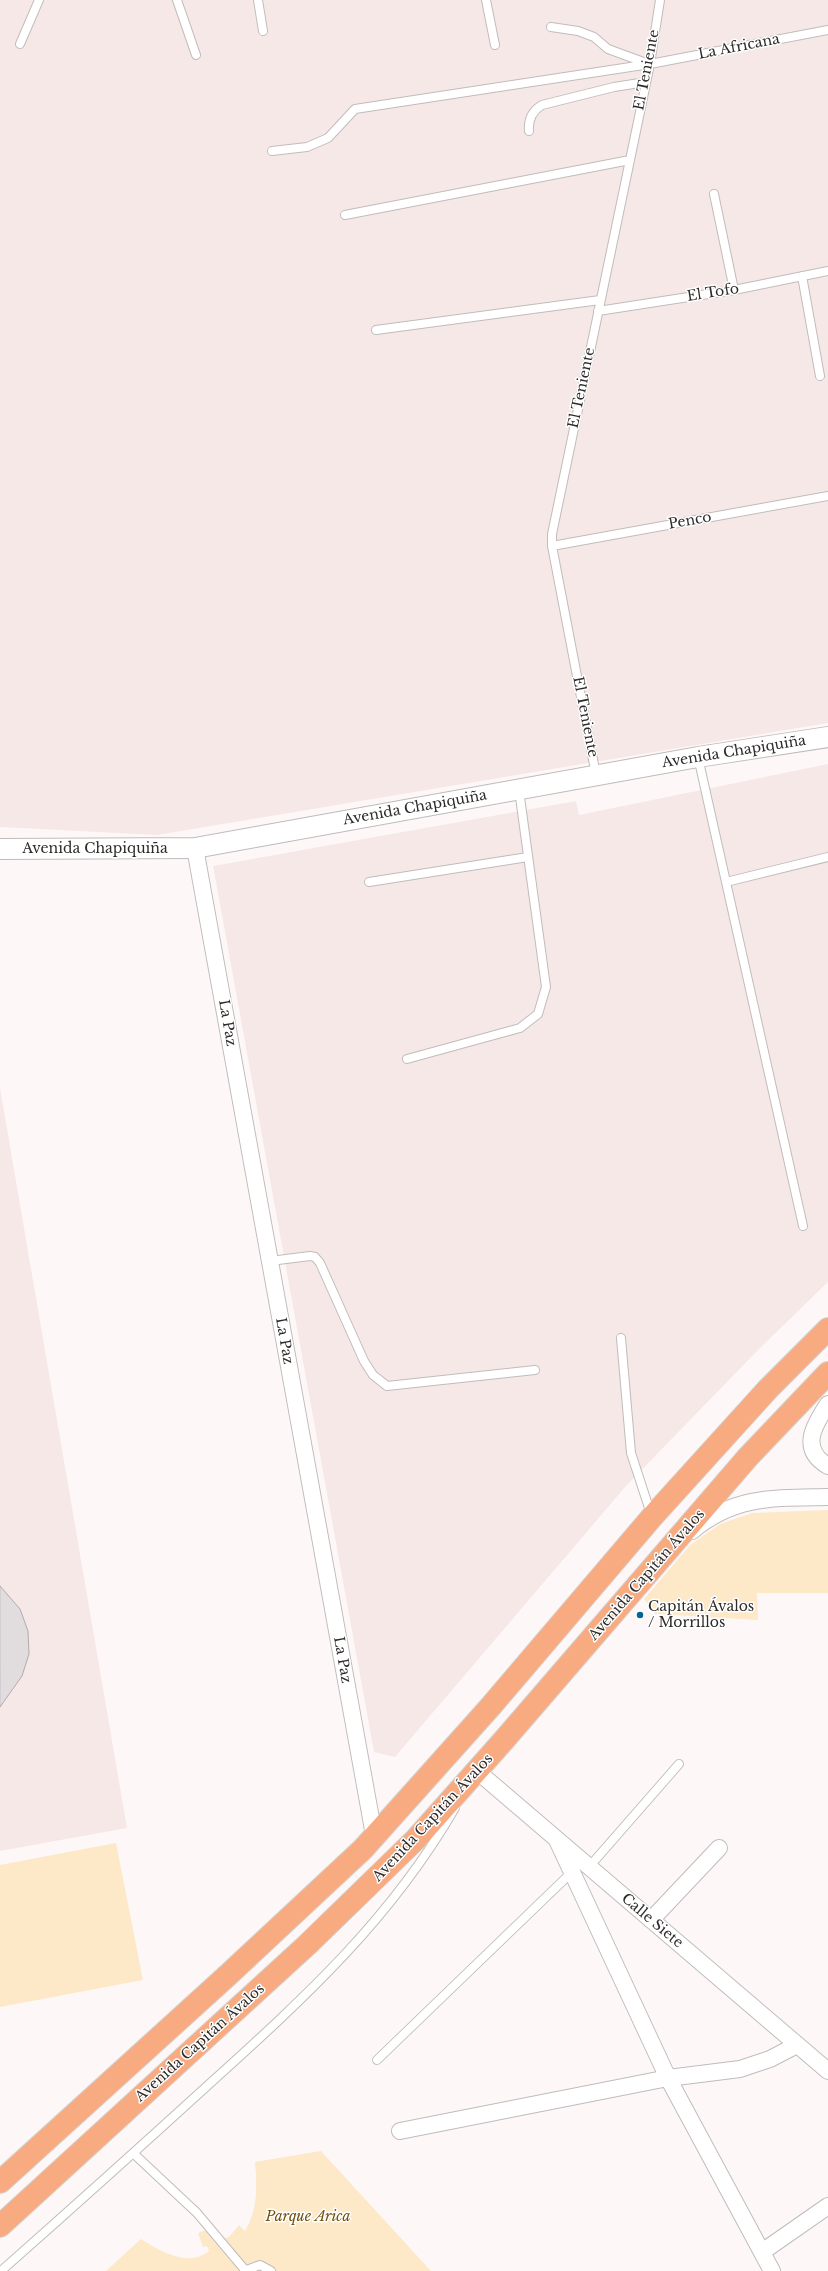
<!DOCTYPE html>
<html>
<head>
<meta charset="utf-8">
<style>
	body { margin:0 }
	canvas { display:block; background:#fdf8f7 }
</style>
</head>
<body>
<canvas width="828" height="2271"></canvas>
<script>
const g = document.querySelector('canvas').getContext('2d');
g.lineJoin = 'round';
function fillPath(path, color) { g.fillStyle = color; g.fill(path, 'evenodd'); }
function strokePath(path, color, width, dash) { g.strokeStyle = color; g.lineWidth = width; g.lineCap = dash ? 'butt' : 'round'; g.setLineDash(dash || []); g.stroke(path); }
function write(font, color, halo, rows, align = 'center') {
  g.font = font + ' "Libre Baskerville",serif'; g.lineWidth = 3; g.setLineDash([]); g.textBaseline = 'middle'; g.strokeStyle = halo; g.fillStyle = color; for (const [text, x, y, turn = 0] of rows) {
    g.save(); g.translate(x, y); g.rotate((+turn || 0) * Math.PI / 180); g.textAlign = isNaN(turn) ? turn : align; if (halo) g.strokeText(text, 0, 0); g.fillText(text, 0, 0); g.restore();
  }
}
fillPath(new Path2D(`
	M0,0H828V723L157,835L0,827Z
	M828,764V1282L758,1350L626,1486L395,1757L374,1752L213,866L576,801L579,815Z
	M0,1088L127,1828L0,1851Z`), '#f7e8e8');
fillPath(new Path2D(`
	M828,1510V1593H757L758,1620L655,1614L644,1599L690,1545L720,1524L752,1513Z
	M116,1843L143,1980L0,2007V1865Z
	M321,2151L431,2271H106L141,2239C160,2251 188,2268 209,2251L207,2246L203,2247L198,2233L211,2228L218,2242L230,2236L239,2225L245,2231C258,2209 257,2187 255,2162Z`), '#fde8c8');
const building = new Path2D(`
	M0,1586L20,1609L28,1631L29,1654L22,1676L0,1707Z`);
fillPath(building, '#e1dcde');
strokePath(building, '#b0abad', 1);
const service = new Path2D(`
	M177,0L196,55
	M258,0L263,31
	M486,0L495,45
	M551,27L578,31L594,37L608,49L649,64
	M20,44L39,0
	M529,131C528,119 532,111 542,105L614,87L646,82
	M272,151L307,147L328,138L355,109L650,64L828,30
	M714,194L734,290
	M345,215L630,160
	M802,276L820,376
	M598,311L734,290L828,271
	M376,330L600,300
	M552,546L828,496
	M698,757L803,1226
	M596,775L552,546V534L650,64L660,0
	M369,882L528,857
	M726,882L828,857
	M407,1059L520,1028L538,1014L546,987L519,790
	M270,1261L310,1256L315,1257L320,1263L364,1361L373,1375L387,1386L535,1370
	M621,1338L631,1453L651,1514
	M589,1867L679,1764
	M377,2060L572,1872
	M133,2153L197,2213L245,2270
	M1,2271C70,2210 138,2149 206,2087C302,2000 389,1922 455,1808
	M244,2271L260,2265L271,2271`);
const minor = new Path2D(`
	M195,848L374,1835
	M828,1404C814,1425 799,1449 828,1466
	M692,1531C735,1495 776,1498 828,1497
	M477,1771L828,2071
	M557,1840L668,2078L772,2271
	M651,1920L719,1848
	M400,2131L668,2078L740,2069L770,2059L797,2045
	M762,2252L828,2206`);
const tertiary = new Path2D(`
	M0,849L195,848L698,757L828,737`);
const trunk = new Path2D(`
	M0,2182L228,1975L363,1849L491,1706L652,1517L768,1389L828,1329
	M0,2226L307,1945L416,1839L504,1740L748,1457L828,1373`);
strokePath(service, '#c1bcbc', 10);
strokePath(minor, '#c1bcbc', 18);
strokePath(tertiary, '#c1bcbc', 22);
strokePath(trunk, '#d5d5d5', 24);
strokePath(service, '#fff', 8);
strokePath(minor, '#fff', 16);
strokePath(tertiary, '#fff', 20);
strokePath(trunk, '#f8ab80', 22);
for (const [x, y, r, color] of [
	[640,1615,4,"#036594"]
]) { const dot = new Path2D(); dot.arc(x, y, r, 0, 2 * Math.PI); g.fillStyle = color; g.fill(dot); strokePath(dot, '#fff', 1.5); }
write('14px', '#2d2c2b', '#fff', [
	["La Africana",739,47,-11],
	["El Teniente",647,70,-79],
	["El Tofo",713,293,-9],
	["El Teniente",582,388,-78],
	["Penco",690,521,-10],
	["El Teniente",585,717,79],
	["Avenida Chapiquiña",734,752,-9],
	["Avenida Chapiquiña",415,808,-10],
	["Avenida Chapiquiña",95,849],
	["La Paz",227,1023,80],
	["La Paz",284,1341,80],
	["Avenida Capitán Ávalos",647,1575,-49],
	["La Paz",342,1660,80],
	["Avenida Capitán Ávalos",433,1818,-47],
	["Calle Siete",652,1921,40],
	["Avenida Capitán Ávalos",200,2043,-42]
]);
write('14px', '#2d2c2b', '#fff', [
	["Capitán Ávalos",648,1607],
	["/ Morrillos",648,1623]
], 'left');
write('italic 14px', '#72500e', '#fff', [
	["Parque Arica",308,2217]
]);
</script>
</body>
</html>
